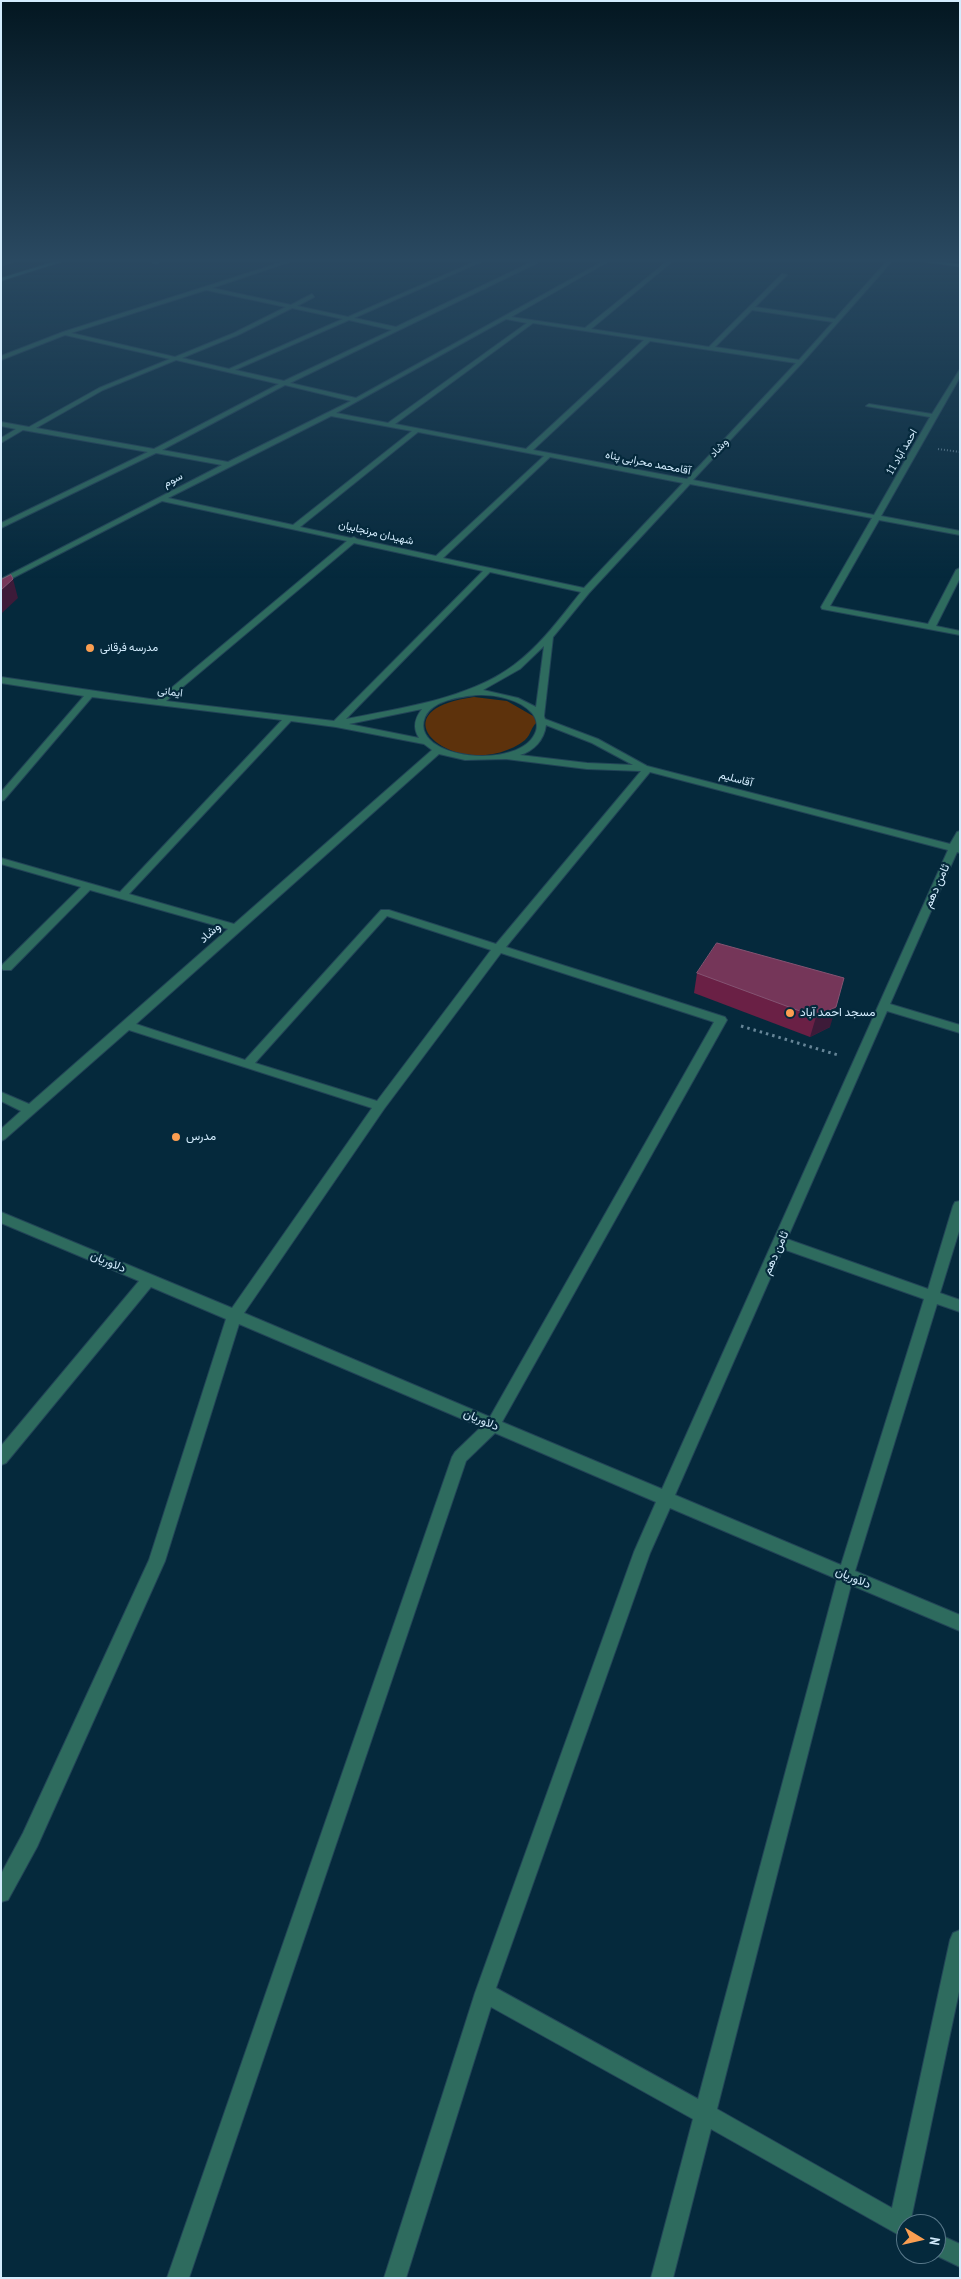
<!DOCTYPE html>
<html>
<head>
<meta charset="utf-8">
<style>
	body { margin:0 }
	#map { position:relative; width:961px; height:2279px; overflow:hidden; background:#05293c; font-family:"PT Sans Narrow",sans-serif }
	canvas { display:block }
	.frame { position:absolute; inset:0; border:2px solid #d3ecfd; pointer-events:none }
	.north { position:absolute; left:896px; top:2214px; width:50px; height:50px; box-sizing:border-box; background:#05293c; border:1px solid #577789; border-radius:50%; rotate:99deg; font-size:14px; font-weight:700; line-height:20px; text-align:center; color:#d3ecfd }
	.north::after { content:''; display:block; margin:auto; width:18px; height:22px; background:#fb9e51; clip-path:polygon(50% 0,100% 100%,50% 72%,0 100%) }
</style>
</head>
<body>
<div id="map">
<canvas width="961" height="2279"></canvas>
<div class="frame"></div>
<div class="north">N</div>
</div>
<script>
const g = document.querySelector('canvas').getContext('2d');
g.lineJoin = 'round';
function fillPath(path, color) { g.fillStyle = color; g.fill(path, 'evenodd'); }
function strokePath(path, color, width, dash) { g.strokeStyle = color; g.lineWidth = width; g.lineCap = dash ? 'butt' : 'round'; g.setLineDash(dash || []); g.stroke(path); }
function write(font, color, halo, rows, align = 'center') {
  g.font = font + ' "PT Sans Narrow",Vazirmatn,sans-serif'; g.lineWidth = 4.5; g.setLineDash([]); g.textBaseline = 'middle'; g.strokeStyle = halo; g.fillStyle = color; for (const [text, x, y, turn = 0] of rows) {
    g.save(); g.translate(x, y); g.rotate((+turn || 0) * Math.PI / 180); g.textAlign = isNaN(turn) ? turn : align; if (halo) g.strokeText(text, 0, 0); g.fillText(text, 0, 0); g.restore();
  }
}
fillPath(new Path2D(`
	M474,697L507,701L540,720C533,725 533,727 529,735C525,742 515,747 507,750C447,774 376,710 474,697Z`), '#5d320c');
const minor = new Path2D(`
	M12,260H18L1,266V263Z
	M148,260L159,262L156,264Z
	M289,260H295L212,288L291,305L312,294L314,297L297,306L348,317L479,260H485L354,318L396,327L532,262L537,263L290,383L356,398L606,260H611L511,317L585,328L669,260H674L591,329L709,347L782,274L787,275L755,307L835,319L888,260H893L802,363L693,480L874,515L930,417L866,406L869,404L932,414L960,369V377L881,516L960,531V535L879,520L830,606L928,624L956,570L960,568V578L936,626L960,631V635L822,609L821,607L872,518L690,484L589,593L553,637L544,716L545,719L598,739L647,766L950,844L957,832L960,831V853L957,852L890,1004L960,1025V1033L887,1011L787,1239L928,1289L953,1206L955,1202L960,1201V1228L940,1293L960,1300V1312L937,1304L855,1571L960,1615V1631L851,1585L717,2109L892,2208L950,1940L953,1933L960,1930V1987L911,2219L915,2224H906V2239L711,2129L673,2278H651L693,2119L491,2007L406,2278H384L475,1993L634,1552L656,1502L495,1433L466,1461L189,2278H167L452,1457L455,1452L481,1427L239,1324L165,1561L37,1847L8,1900L1,1902V1874L23,1833L149,1560L226,1319L151,1287L6,1463L1,1465V1446L139,1281L1,1223V1212L232,1308L372,1108L129,1030L5,1139L1,1141V1129L21,1111L1,1101V1092L29,1104L228,929L90,890L11,970H3L1,967L3,964L81,887L1,864V858L120,892L282,720L92,697L4,800L1,801V792L84,696L1,683V677L157,700L347,541L162,501L1,584V579L222,465L156,453L1,528V523L148,452L23,430L1,443V438L16,429L1,426V422L29,427L99,388L170,359L65,335L1,360V356L63,332ZM206,290L286,307L234,333L175,357L71,333ZM292,308L343,319L229,369L182,358L238,335ZM752,310L833,322L799,360L715,347ZM506,319L527,323L388,423L336,413ZM349,320L392,330L284,381L235,370ZM533,323L644,340L526,449L395,424ZM650,341L796,363L687,479L533,450ZM176,360L279,384L154,449L36,428L103,390ZM285,385L351,401L228,462L162,450ZM331,416L412,431L293,525L168,498ZM418,432L544,456L436,556L357,539L354,537L351,538L300,527ZM550,457L683,483L584,588L443,558ZM354,543L483,571L334,721L166,701ZM490,572L581,592C561,617 541,645 514,665C469,699 400,708 346,719ZM544,646L536,707L518,698L483,690L520,669ZM476,695C494,694 520,699 532,713C536,718 538,725 536,731C522,772 408,759 425,717C433,700 460,697 476,695ZM422,709C415,718 412,727 419,738L349,724ZM291,721L336,727L424,744L432,750L234,924L129,894ZM546,725L592,743L633,765L587,763L520,755C534,751 544,740 546,725ZM439,754L465,760L506,759L587,769L641,771L496,944L389,910H381L245,1060L136,1024ZM650,772L948,850L662,1489L502,1422L727,1020L725,1017L506,947ZM387,916L491,950L377,1101L255,1063ZM501,953L714,1022L490,1417L244,1313L384,1109ZM783,1249L924,1299L841,1565L675,1495ZM670,1508L837,1579L698,2099L496,1988L650,1553Z
	M936,2233L960,2244V2267L933,2254H936Z`);
const major = new Path2D(`
	M60,260H67L1,281V278Z
	M919,260L960,264V267L921,261Z`);
strokePath(minor, '#224457', 2);
strokePath(major, '#224457', 2);
strokePath(new Path2D(`
	M938,449L960,452`), '#668597', 2, [1, 2]);
strokePath(new Path2D(`
	M741,1026L838,1055`), '#668597', 3, [2.5, 4]);
fillPath(minor, '#2e6b5e');
fillPath(major, '#43ab97');
fillPath(new Path2D(`
	M717,943L830,1027L810,1037L694,993L697,973Z`), '#6a2045');
fillPath(new Path2D(`
	M13,579L18,598L1,614V590Z
	M836,1007L830,1027L810,1037L816,1017Z`), '#3d1b39');
const building = new Path2D(`
	M11,575L13,579L1,590V580Z
	M717,943L844,978L836,1007L816,1017L697,973Z`);
fillPath(building, '#753659');
strokePath(building, '#845372', 1);
const sky = g.createLinearGradient(0, 0, 0, 579);
sky.addColorStop(0, '#031721');
sky.addColorStop(0.45, '#2a4961');
sky.addColorStop(1, '#2a496100');
g.fillStyle = sky;
g.fillRect(0, 0, 961, 579);
for (const [x, y, r, color] of [
	[90,648,5,"#fb9e51"],
	[790,1013,5,"#fb9e51"],
	[176,1137,5,"#fb9e51"]
]) { const dot = new Path2D(); dot.arc(x, y, r, 0, 2 * Math.PI); g.fillStyle = color; g.fill(dot); strokePath(dot, '#05293c', 2); }
write('11px', '#d3ecfd', '#05293c', [
	["وشاد",719,448,-47],
	["احمد آباد 11",902,452,-60],
	["آقامحمد محرابی پناه",648,463,11],
	["سوم",173,480,-28],
	["شهیدان مرنجابیان",376,533,13],
	["ایمانی",170,692,7],
	["آقاسلیم",736,779,15]
]);
write('11px', '#d3ecfd', '#05293c', [
	["مدرسه فرقانی",100,648]
], 'left');
write('12px', '#d3ecfd', '#05293c', [
	["ثامن دهم",937,886,-66],
	["وشاد",210,933,-42],
	["ثامن دهم",776,1253,-66],
	["دلاوریان",108,1262,23],
	["دلاوریان",481,1420,23],
	["دلاوریان",853,1578,23]
]);
write('12px', '#d3ecfd', '#05293c', [
	["مسجد احمد آباد",800,1013],
	["مدرس",186,1137]
], 'left');
</script>
</body>
</html>
